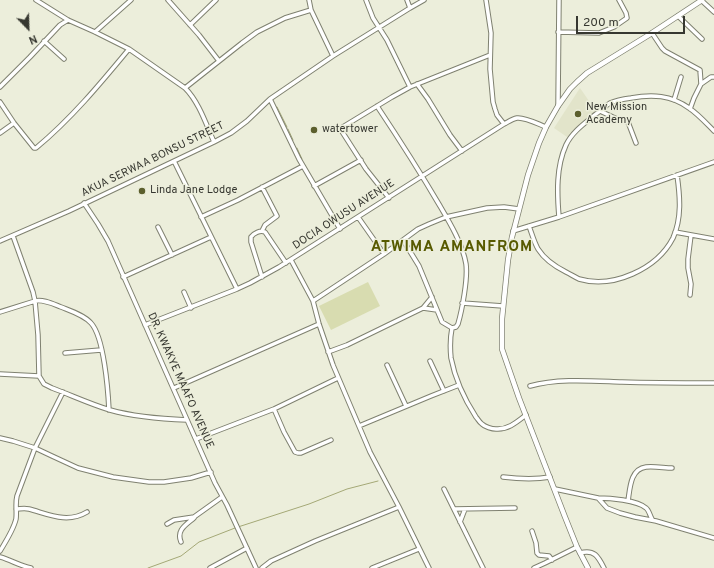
<!DOCTYPE html>
<html>
<head>
<meta charset="utf-8">
<style>
	body { margin:0 }
	#map { position:relative; width:714px; height:568px; overflow:hidden; background:#eceedb; font-family:Overpass,sans-serif }
	canvas { display:block }
	.north { position:absolute; left:8px; top:8px; width:40px; height:40px; -webkit-text-stroke:3px #eceedb; paint-order:stroke; rotate:157deg; font-size:11px; font-weight:700; line-height:16px; text-align:center; color:#363730 }
	.north::after { content:''; display:block; margin:auto; width:14px; height:18px; background:#363730; clip-path:polygon(50% 0,100% 100%,50% 72%,0 100%) }
	.scale { position:absolute; left:576px; top:16px; width:109px; height:18px; box-sizing:border-box; border:2px solid #363730; border-top:0; padding-left:5px; font-size:12px; line-height:14px; white-space:nowrap; color:#363730; -webkit-text-stroke:3px #eceedb; paint-order:stroke }
</style>
</head>
<body>
<div id="map">
<canvas width="714" height="568"></canvas>
<div class="north">N</div>
<div class="scale">200 m</div>
</div>
<script>
const g = document.querySelector('canvas').getContext('2d');
g.lineJoin = 'round';
function fillPath(path, color) { g.fillStyle = color; g.fill(path, 'evenodd'); }
function strokePath(path, color, width, dash) { g.strokeStyle = color; g.lineWidth = width; g.lineCap = dash ? 'butt' : 'round'; g.setLineDash(dash || []); g.stroke(path); }
function write(font, color, halo, rows, align = 'center') {
  g.font = font + ' Overpass,sans-serif'; g.lineWidth = 3; g.setLineDash([]); g.textBaseline = 'middle'; g.strokeStyle = halo; g.fillStyle = color; for (const [text, x, y, turn = 0] of rows) {
    g.save(); g.translate(x, y); g.rotate((+turn || 0) * Math.PI / 180); g.textAlign = isNaN(turn) ? turn : align; if (halo) g.strokeText(text, 0, 0); g.fillText(text, 0, 0); g.restore();
  }
}
fillPath(new Path2D(`
	M580,88L596,111L567,137L554,128Z`), '#e2e4ca');
fillPath(new Path2D(`
	M368,282L380,306L331,330L319,306Z`), '#d8dcb0');
strokePath(new Path2D(`
	M277,107L287,127
	M288,129L293,140
	M297,148L302,159
	M238,527L309,504L347,489L378,481
	M148,568L181,556L199,542L235,528`), '#a4a876', 1);
const minor = new Path2D(`
	M36,0L68,20L95,32L129,49L185,88C199,102 206,124 214,142
	M168,0L199,35L219,61
	M309,0L311,10L333,56
	M366,0L373,18L387,40L410,87
	M407,0L410,8
	M486,0L491,33L490,69L493,102L495,109L497,115L504,124
	M701,0L714,12
	M678,16L702,39
	M190,25L216,0
	M95,32L131,0
	M558,32L599,33L614,27L627,18L626,13L619,0
	M652,33L662,48L665,51L700,70L701,84L694,98L690,109
	M44,41L64,59
	M417,84L428,99L450,135L462,151
	M701,84L711,77H714
	M0,87L30,57L60,25L68,20
	M185,88L242,43L257,32L285,18L311,10
	M270,99L299,159L340,229
	M674,100L681,77
	M0,102L14,123L34,148H36C71,119 100,84 129,49
	M377,106C399,139 420,172 440,206C450,223 463,245 466,264C468,279 462,310 458,324L456,327L452,328C450,338 450,348 451,358C455,379 465,400 476,417C478,419 479,422 482,424C485,427 492,429 496,429C508,430 517,422 526,415
	M558,106L559,0
	M600,111L617,119L628,122L636,143
	M0,133L14,123
	M174,161L237,289
	M314,186L361,160
	M262,187L277,216L265,225L262,231
	M389,198L366,169L341,130V128L392,97L410,87L490,55
	M84,203L98,224L108,241L215,483L227,505L256,568
	M201,217L238,200L303,166
	M358,217L384,254
	M559,217C557,193 556,167 566,145C572,132 585,123 596,114C601,111 605,106 610,103C617,100 624,99 631,98C652,94 671,95 689,108C698,114 706,123 714,131
	M529,226C532,234 534,242 538,249C545,260 554,266 566,272C570,274 575,277 579,279C613,289 657,269 673,238C682,218 680,196 677,175
	M158,227L172,255
	M513,231L559,217L714,162
	M675,232L714,239
	M13,236L33,292L35,301L38,335L39,376L44,384L52,388C71,395 90,404 110,410C135,417 162,419 187,420
	M403,240L419,266L442,322L452,328
	M0,241L69,211L214,142L231,133L247,121L270,99L333,56L410,8L424,0
	M291,260L313,301L319,324L333,365L370,452L399,507L429,568
	M123,277L211,237
	M262,277L251,242V237C254,233 260,230 265,232L286,263
	M184,292L191,308
	M690,295L691,284L688,268V259L691,235
	M313,301L384,254L418,229L429,224L446,217L487,208L504,207L519,209
	M462,303L503,306
	M423,308L437,310
	M0,312L35,301C43,299 53,304 61,307C71,311 84,315 91,323C104,337 108,390 109,410
	M145,325L237,289L250,283L279,267L504,124C508,122 512,119 517,118C525,117 538,124 546,127
	M328,352L347,345L423,308L432,297
	M65,353L101,350
	M430,361L444,391
	M387,365L406,406
	M0,374L39,376
	M530,386C558,378 593,381 622,382C653,383 683,383 714,383
	M174,388L319,324
	M274,409L284,432L295,452L298,453H301L331,440
	M359,426L431,396L459,385
	M0,438L13,441L35,448L52,456L78,468L113,477L149,482H164L191,478L211,472
	M196,439L274,409L338,378
	M503,477C519,479 534,480 550,477
	M444,489L483,568
	M555,489L598,498L607,508L620,513L635,517L656,521L714,538
	M598,498C609,498 637,500 646,508C649,510 650,516 652,519
	M628,501C630,489 630,469 646,467C654,466 665,468 672,468
	M16,509C20,509 24,508 29,509C48,514 67,524 87,512
	M454,509L515,508
	M460,522L465,509
	M167,524L174,520L194,517L222,497
	M532,531L536,543L537,553L539,555L549,556L552,560
	M181,542C176,530 186,525 194,518
	M0,551C5,543 14,528 16,519C17,511 15,504 17,496L35,448L63,392
	M580,553C594,549 598,556 604,568
	M0,557C11,560 20,566 31,568
	M210,568L247,548
	M262,568L271,561L315,541L399,507
	M372,568L419,549
	M534,568L545,563L577,547`);
const tertiary = new Path2D(`
	M588,568L577,547L565,517L519,398L502,349V319L508,260L512,237L528,175L539,143L546,127L558,106L570,89L577,82L587,73L652,33L702,0`);
strokePath(minor, '#7f8170', 5.5);
strokePath(tertiary, '#7f8170', 6);
strokePath(minor, '#fff', 3.5);
strokePath(tertiary, '#fff', 4.5);
for (const [x, y, r, color] of [
	[578,114,4,"#5c5f2d"],
	[314,130,4,"#5c5f2d"],
	[142,191,4,"#5c5f2d"]
]) { const dot = new Path2D(); dot.arc(x, y, r, 0, 2 * Math.PI); g.fillStyle = color; g.fill(dot); strokePath(dot, '#eceedb', 1.5); }
write('11px', '#363730', '#eceedb', [
	["New Mission",586,108],
	["Academy",586,121],
	["watertower",322,130],
	["Linda Jane Lodge",150,191]
], 'left');
write('11px', '#363730', '#eceedb', [
	["AKUA SERWAA BONSU STREET",153,160,-26],
	["DOCIA OWUSU AVENUE",344,215,-33],
	["DR. KWAKYE MAAFO AVENUE",180,381,66]
]);
g.letterSpacing = '1px';
write('bold 15px', '#575a00', '#eceedb', [
	["ATWIMA AMANFROM",452,248]
]);
g.letterSpacing = '0px';
</script>
</body>
</html>
